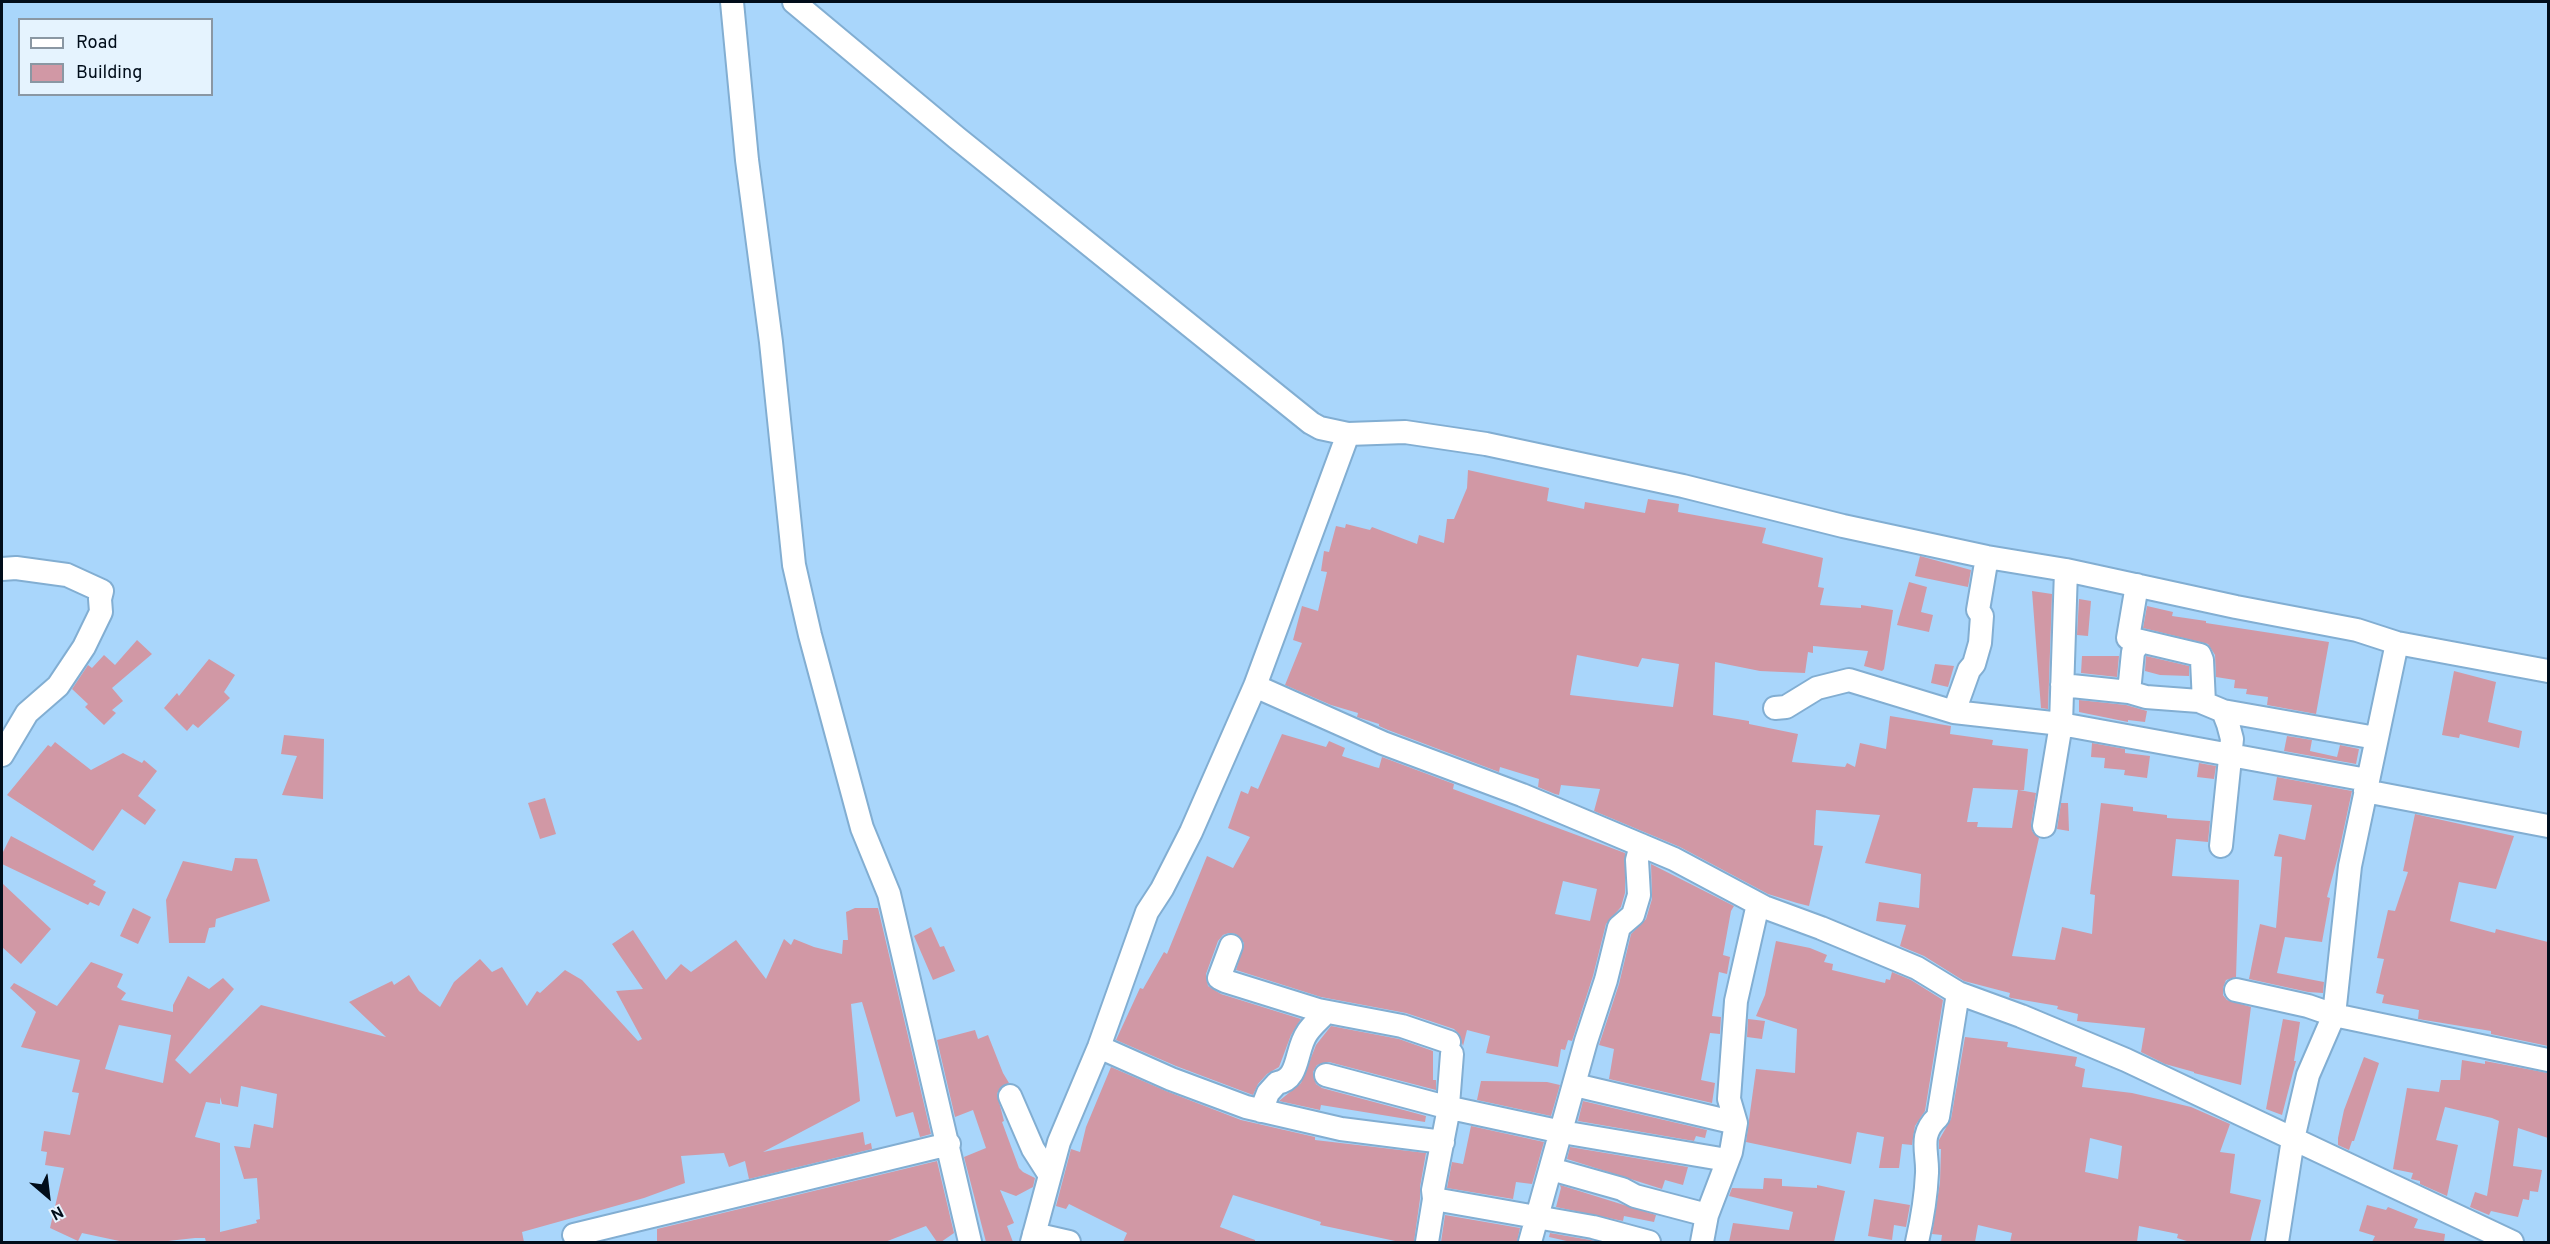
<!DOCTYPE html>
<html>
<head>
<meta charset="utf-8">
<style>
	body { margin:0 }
	#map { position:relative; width:2550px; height:1244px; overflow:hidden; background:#a9d6fb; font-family:Overpass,sans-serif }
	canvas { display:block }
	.frame { position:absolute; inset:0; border:3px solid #010d1a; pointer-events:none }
	.legend { position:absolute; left:18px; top:18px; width:195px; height:78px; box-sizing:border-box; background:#e5f3fe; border:2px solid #8a97a3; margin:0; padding:8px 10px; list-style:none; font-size:18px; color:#010d1a }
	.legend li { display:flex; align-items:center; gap:12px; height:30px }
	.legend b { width:30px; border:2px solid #8a97a3 }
	.north { position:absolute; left:18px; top:1166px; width:60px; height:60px; -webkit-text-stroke:4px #e5f3fe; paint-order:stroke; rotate:152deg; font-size:16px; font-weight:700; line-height:24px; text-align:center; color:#010d1a }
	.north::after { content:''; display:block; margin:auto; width:21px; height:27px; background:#010d1a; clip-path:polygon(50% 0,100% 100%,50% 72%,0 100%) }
</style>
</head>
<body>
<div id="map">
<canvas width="2550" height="1244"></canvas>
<div class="frame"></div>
<ul class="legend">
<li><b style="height:8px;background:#fff"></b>Road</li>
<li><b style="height:16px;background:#d198a5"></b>Building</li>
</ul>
<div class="north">N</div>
</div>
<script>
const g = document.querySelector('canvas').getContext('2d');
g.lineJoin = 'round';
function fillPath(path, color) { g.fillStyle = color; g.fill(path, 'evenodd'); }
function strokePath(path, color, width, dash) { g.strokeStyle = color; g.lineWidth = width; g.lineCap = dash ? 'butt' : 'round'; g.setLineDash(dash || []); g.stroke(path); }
fillPath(new Path2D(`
	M1468,470L1549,488L1547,501L1584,509L1585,502L1645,513L1648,499L1679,504L1678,512L1766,528L1762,543L1823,558L1818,587L1824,588L1820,605L1861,608V605L1893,610L1884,669L1882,671L1864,666L1868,651L1813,646V653L1808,652L1805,673L1760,671L1715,662L1713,715L1749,721V724L1798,734L1792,762L1845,767L1847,763L1855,767L1860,743L1886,749L1890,716L1951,726L1950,734L1993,740L1992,745L2028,749L2024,790H2019L2036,793L2031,824L2032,831L2039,838L2012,956L2055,960L2062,927L2092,934L2095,895L2090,894L2101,803L2133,807V811L2167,815V818L2210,821L2208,842L2176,839L2172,876L2239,880L2236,977L2226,980L2223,988V995L2227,1000L2251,1007L2241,1085L2194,1073V1072L2165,1064L2141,1052L2145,1028L2077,1021L2078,1014L2057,1009L2058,1006L2011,998L2009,997L2010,993L1964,981L1924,956L1900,946L1906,925L1876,921L1879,902L1919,908L1921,874L1865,863L1880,815L1816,810L1814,845L1823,846L1809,906L1797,903L1768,894L1680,847L1594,811L1600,789L1561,785L1559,795L1555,794L1538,787L1539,779L1500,767L1499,772L1388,730L1379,726V724L1357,717L1358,713L1331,705L1285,685L1302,643L1293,640L1302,606L1318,611L1327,572L1321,571L1324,551L1329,552L1336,526L1345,528L1346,524L1370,530L1372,527L1417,544L1419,535L1444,543L1447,519H1454L1467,488ZM1577,655L1638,667L1642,658L1679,664L1673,707L1570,695ZM1973,788L2018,790L2012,828L1977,827L1978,822H1967Z
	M1920,556L1971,570L1968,587L1915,576Z
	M1909,582L1927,587L1921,612L1933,615L1929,632L1897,625Z
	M2032,591L2052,594L2048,709L2041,708Z
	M2079,599L2091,601L2088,636L2077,635Z
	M2147,606L2173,612L2172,616L2206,621V623L2329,642L2316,714L2267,705L2268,697L2246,694L2247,689L2234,688L2235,680L2216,677L2215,655L2208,644L2143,628Z
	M137,640L152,654L112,688L123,701L112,710L116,713L104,725L85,707L88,704L72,689L88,665L92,668L104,655L115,665Z
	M2082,656H2119L2117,677L2081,673Z
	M2146,656L2189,666V676L2160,675L2145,671Z
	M209,659L235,675L224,692L230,698L198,728L193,724L187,731L164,708L177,693L179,696Z
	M1935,664L1954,666L1948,687L1931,683Z
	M2454,671L2496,682L2488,722L2522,731L2519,748L2460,734L2459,738L2442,735Z
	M2079,700L2126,705L2147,711L2145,722L2128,720V722L2079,712Z
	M1282,734L1326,747L1329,741L1345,748L1342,756L1375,767L1379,768L1382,757L1454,784L1453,789L1625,853V893L1621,907L1606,924L1593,976L1572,1041L1568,1040L1565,1050L1561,1049L1558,1067L1486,1053L1490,1036L1467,1030L1463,1046L1459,1034L1454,1029L1406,1013L1321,997L1236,970L1244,943L1236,934L1229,933L1223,935L1218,941L1206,974L1208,986L1221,994L1301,1019L1291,1035L1279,1067L1267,1074L1258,1084L1253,1095L1176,1066L1116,1040L1140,988L1143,989L1164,952L1167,954L1207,856L1233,868L1250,837L1228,828L1241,791L1248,794L1251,786L1258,789ZM1563,881L1597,889L1590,921L1555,914Z
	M284,735L324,739L323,799L282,795L297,756L281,754Z
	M2287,736L2312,740L2310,751L2337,757L2340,745L2359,749L2356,764L2284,751Z
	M55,742L91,770L123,753L142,763L144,760L157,771L138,796L156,810L145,825L122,809L93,851L7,795L48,745L51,747Z
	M2092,743L2125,749V753L2150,756L2147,778L2124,775L2125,770L2104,768L2105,758L2091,757Z
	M2199,763L2216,766L2214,779L2197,777Z
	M2277,777L2352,791L2338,856L2327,897L2330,898L2322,942L2285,937L2277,973L2324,982L2323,993L2308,992L2249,979L2260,924L2276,928L2282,857L2274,856L2279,834L2305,840L2312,805L2273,800Z
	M545,798L556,834L540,839L528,803Z
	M2061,803H2068L2069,831L2057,829Z
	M2415,814L2514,836L2496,889L2459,882L2450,921L2495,933L2496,929L2548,942V1046L2491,1034V1031L2418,1019L2419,1010L2382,1003L2384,995L2376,993L2384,959L2377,958L2388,910L2395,911L2408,872L2403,871Z
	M11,836L96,881L93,885L106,892L99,906L90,902L88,905L2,864V854Z
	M235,858L257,859L270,901L216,919L215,927L209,928L205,943H169L166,900L183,861L232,871Z
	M1651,864L1734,906L1731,911L1723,955L1730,957L1727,974L1719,972L1712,1016L1721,1017L1720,1034L1710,1033L1701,1080L1715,1083L1712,1103L1609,1079L1614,1049L1599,1045L1619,984L1631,934L1646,919L1652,899Z
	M2,883L51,929L21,964L2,947Z
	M133,908L151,917L138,944L120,936Z
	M855,908H878L931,1134L920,1137L913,1112L896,1117L862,1002L851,1004L860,1101L763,1152L863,1132L865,1145L871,1143L872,1149L749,1179L745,1161L729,1167L724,1153L681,1156L685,1183L644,1198L522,1232L524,1242H206L205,1238H195L159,1242H124L82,1233L78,1241L50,1228L64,1168L45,1165L47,1152L41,1151L44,1131L70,1135L79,1093L72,1092L80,1060L21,1047L36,1012L10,988L14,983L57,1006L91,962L123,974L117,987L126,993L121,1000L173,1012V1005L188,976L209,989L223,978L234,989L175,1060L190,1074L261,1005L386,1037L349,1002L392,981L394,985L409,975L419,991L440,1007L454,982L480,959L492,972L502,967L527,1006L537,991L540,993L565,970L582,980L638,1041L642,1039L616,991L643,989L612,944L633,930L666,980L681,964L691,972L736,940L766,979L784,939L791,945L794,939L814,947L842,954L843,940H848L846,912ZM119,1025L171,1035L163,1083L105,1069ZM241,1086L277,1094L273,1128L254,1124L250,1148L234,1146L244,1179L257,1178L260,1219L256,1220L257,1223L220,1232V1143L195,1137L206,1102L220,1104V1097L222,1104L238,1107Z
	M931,927L940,947L944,946L955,971L933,980L914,936Z
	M1776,941L1810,948L1827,955L1824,962L1833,964L1832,970L1885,983L1886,979L1890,980L1892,972L1911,980L1943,1000L1925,1111L1915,1126L1912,1145L1902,1144L1899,1168H1879L1884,1137L1857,1132L1851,1164L1746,1142L1756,1069L1795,1073L1797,1029L1756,1016L1765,995Z
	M1748,1019L1765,1021L1762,1039L1747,1037Z
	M2283,1019L2300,1022L2294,1061H2296L2282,1115L2266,1109Z
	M1331,1026L1399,1039L1433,1051V1080H1436V1090L1329,1062L1317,1065L1313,1072L1316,1084L1322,1088L1426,1116L1425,1122L1321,1105L1320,1110L1279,1101L1301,1083L1316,1045Z
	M975,1030L978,1039L988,1035L1003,1073L1009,1083L1000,1088L997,1094L1004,1121L1002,1122L1019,1168L1023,1172L1035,1178L1033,1187L1016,1196L1000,1190L1014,1223L1007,1226L1013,1242H986L964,1157L986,1148L973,1110L955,1117L937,1040Z
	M1965,1037L2008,1042L2007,1047L2077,1057L2075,1066L2085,1069L2082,1087L2132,1093L2162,1100L2191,1107L2230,1124L2220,1152L2235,1154L2230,1193L2261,1200L2250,1242H2190L2177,1238L2178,1234L2139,1226L2137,1242H2010L2012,1233L1978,1225L1975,1242H1941L1942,1235L1932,1234L1940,1182L1941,1149H1939V1140L1951,1119ZM2090,1138L2122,1146L2118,1179L2085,1172Z
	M2364,1057L2379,1063L2354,1141H2352L2349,1150L2338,1145V1138L2344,1110Z
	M2462,1060L2485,1064V1061L2548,1073V1138L2518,1128L2513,1166L2542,1170L2538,1192L2530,1191L2529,1200L2523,1199L2518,1217L2491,1211L2489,1215L2470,1207L2475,1192L2487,1196L2499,1121L2492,1118L2445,1107L2436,1140L2458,1145L2447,1196L2420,1184V1181L2411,1179L2413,1173L2393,1169L2407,1088L2439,1092L2441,1080H2460Z
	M1111,1067L1166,1091L1241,1120L1315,1137V1140L1426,1153L1420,1187V1199L1414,1242H1400L1320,1225L1321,1222L1233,1195L1220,1227L1255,1240V1242H1123L1127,1233L1069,1204L1066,1209L1056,1206L1071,1149L1080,1152L1086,1127Z
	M1481,1081L1547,1082L1560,1085L1551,1116L1477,1100Z
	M1583,1101L1707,1130L1705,1138L1696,1136L1694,1141L1578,1121Z
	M1471,1126L1544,1142L1532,1184L1516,1182L1513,1199L1447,1188L1452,1162L1463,1164Z
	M1570,1147L1688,1167L1683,1185L1665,1180L1662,1189L1567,1159Z
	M937,1161L954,1233L941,1242H937L926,1226L885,1242H657V1229Z
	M1764,1178L1782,1179V1186L1817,1188V1185L1845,1191L1834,1242H1729L1733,1223L1789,1230L1793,1212L1729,1196L1732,1188L1763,1189Z
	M1560,1185L1656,1215L1654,1222L1624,1216L1623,1221L1556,1207L1561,1188Z
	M1874,1199L1910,1205L1906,1227L1894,1225L1892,1240L1868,1236Z
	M2367,1205L2386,1210L2388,1207L2418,1219L2414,1228L2445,1234L2444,1242H2372L2375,1236L2359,1231Z
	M1445,1215L1520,1228L1517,1242H1441Z
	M1550,1233L1590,1240L1599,1242H1571L1549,1237Z`), '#d198a5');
const minor = new Path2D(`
	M732,2L747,160L771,342L794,565L810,635L862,828L889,894L970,1242
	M794,2L957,138L1311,423L1320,428L1348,434L1405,432L1486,444L1683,486L1843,526L1987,557L2066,570L2236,607L2357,630L2397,643L2548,671
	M2,569L16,568L67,575L102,591L100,599L101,612L84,647L58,686L27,713L2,755
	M2137,585L2128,638L2200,655L2202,660L2204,703
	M2062,685L2129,692L2146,697L2199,701L2223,711L2228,724L2232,739L2221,846
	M1255,686L1383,743L1522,795L1674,859L1764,907L1821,928L1917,968L1958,993L2021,1016L2126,1060L2512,1242
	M2129,692L2133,652L2140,641
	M1775,708L1786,707L1817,688L1849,680L1954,712L2061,724L2367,780
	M2223,711L2376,738
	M1954,712L1969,670L1974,664L1980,643L1982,616L1978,610L1987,557
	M2365,791L2548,826
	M2044,826L2061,724L2066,570
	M1231,946L1219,978L1225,981L1318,1010L1402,1026L1449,1042
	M2236,990L2308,1006L2334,1015L2350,866L2397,643
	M1099,1047L1171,1079L1246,1107L1341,1129L1443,1142
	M1326,1075L1446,1107L1562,1132L1727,1160
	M1575,1085L1736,1123
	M1010,1096L1033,1149L1049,1174
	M1261,1111L1268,1093L1277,1083C1300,1080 1295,1050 1307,1033C1312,1025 1320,1019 1326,1012
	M1551,1169L1622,1189L1635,1196L1707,1215
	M1434,1199L1593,1227L1649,1242
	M1034,1234L1069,1242
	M574,1235L949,1144
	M1032,1242L1059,1142L1099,1047L1147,912L1162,889L1191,832L1255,686L1348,434
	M1427,1242L1434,1199L1433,1190L1447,1118L1452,1054
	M1530,1242L1586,1041L1606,980L1619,927L1633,915L1639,895L1637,860L1641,845
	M1702,1242L1707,1215L1731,1152L1736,1123L1729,1099L1736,1001L1758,904
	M1917,1242C1922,1220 1926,1196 1927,1173C1928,1152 1918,1135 1938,1117L1958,993
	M2277,1242L2293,1139L2308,1075L2334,1015L2548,1060`);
strokePath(minor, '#82aed2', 26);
strokePath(minor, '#fff', 22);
</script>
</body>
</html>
